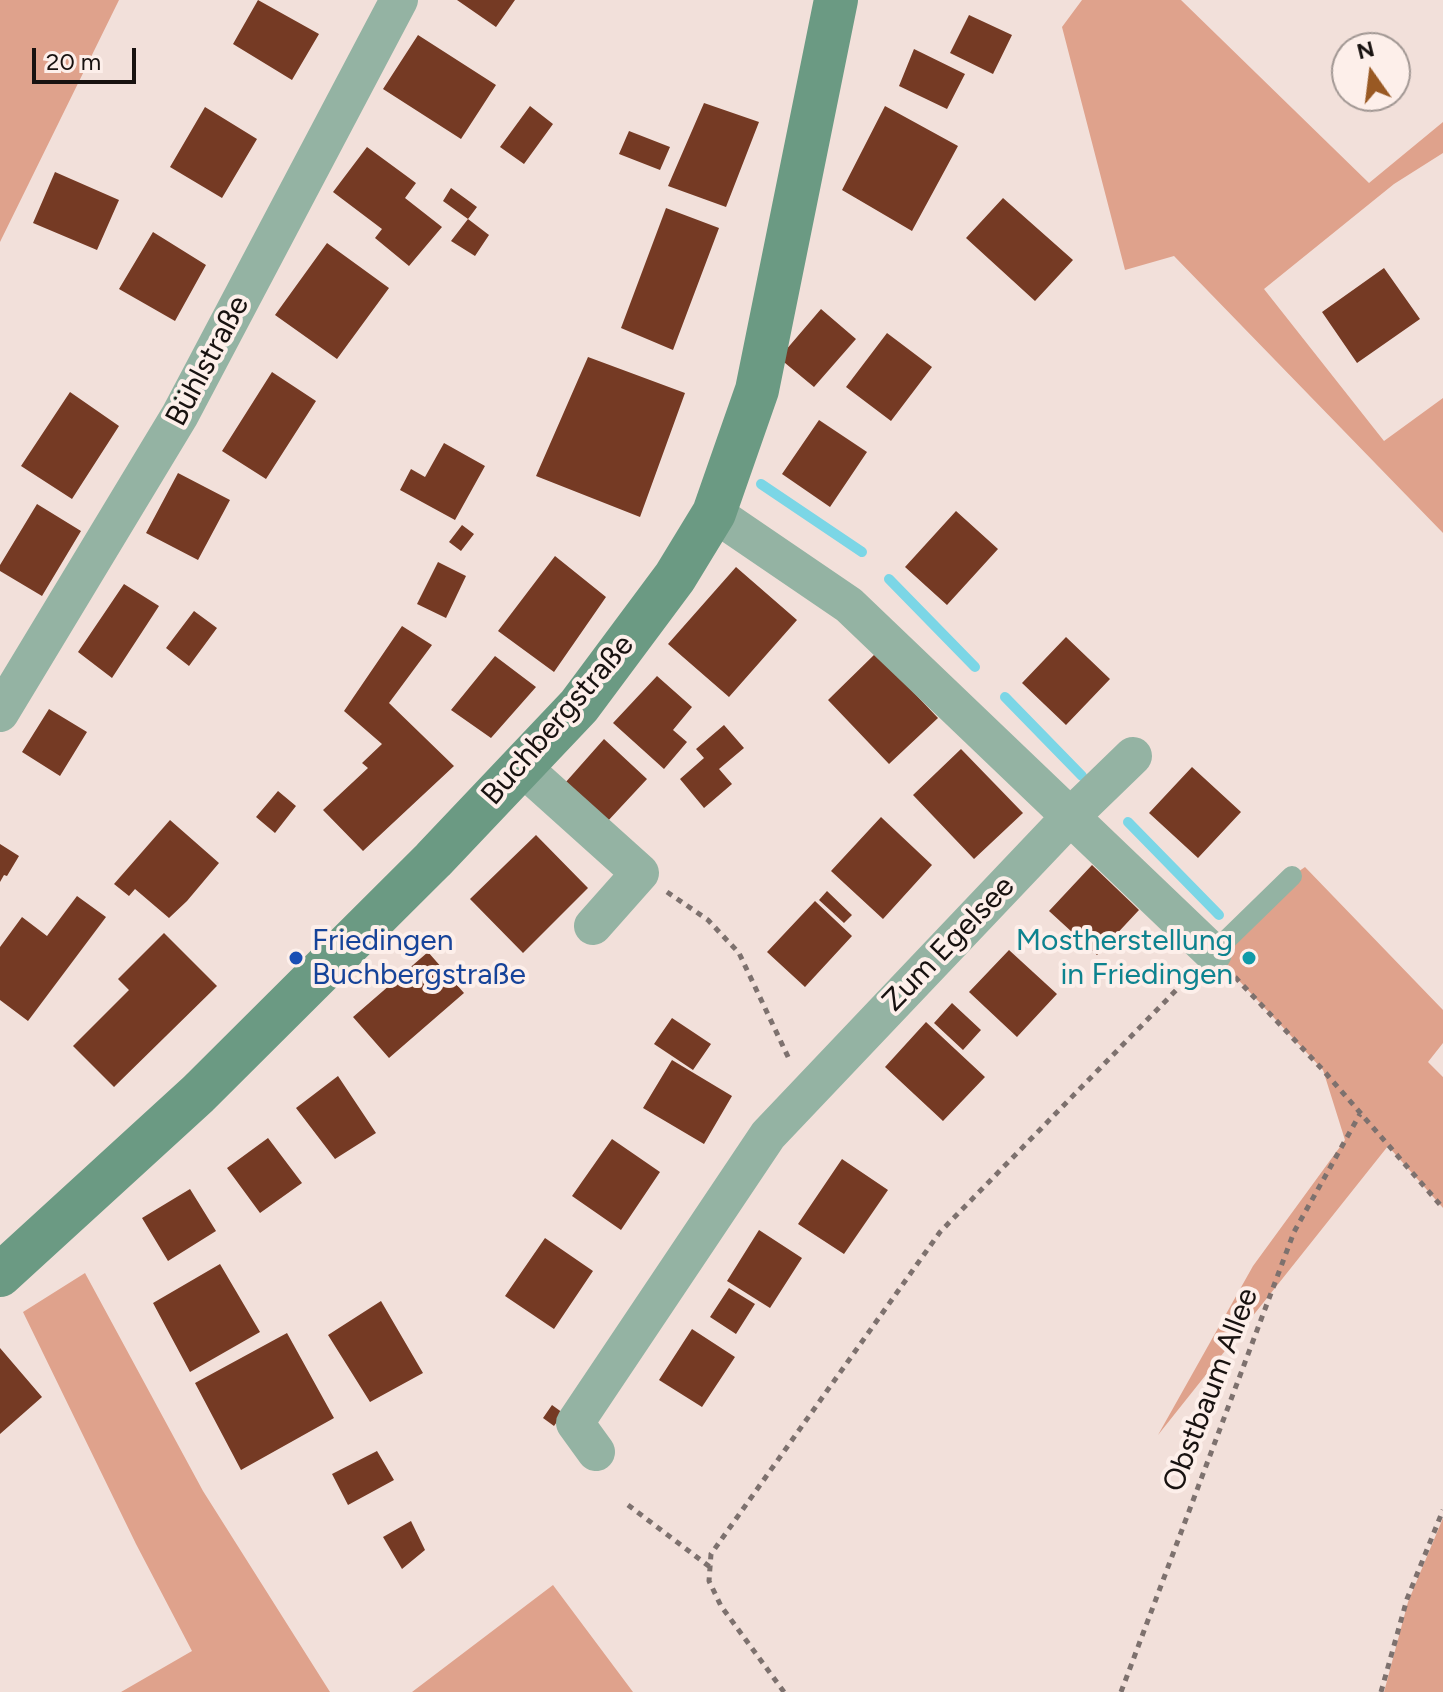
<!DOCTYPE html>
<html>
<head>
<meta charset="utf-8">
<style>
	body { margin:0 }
	#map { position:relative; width:1443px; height:1692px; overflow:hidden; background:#f2e0da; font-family:Figtree,sans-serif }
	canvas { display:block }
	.north { position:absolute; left:1331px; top:32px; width:80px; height:80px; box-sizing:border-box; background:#fdefea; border:2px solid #a19793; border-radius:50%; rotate:346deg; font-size:22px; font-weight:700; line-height:32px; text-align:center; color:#181210 }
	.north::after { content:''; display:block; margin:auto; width:28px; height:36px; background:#995923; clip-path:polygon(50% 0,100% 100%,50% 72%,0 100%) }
	.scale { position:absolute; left:32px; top:48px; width:104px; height:36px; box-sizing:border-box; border:4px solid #181210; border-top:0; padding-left:10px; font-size:24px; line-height:28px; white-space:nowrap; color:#181210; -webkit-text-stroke:6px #fdefea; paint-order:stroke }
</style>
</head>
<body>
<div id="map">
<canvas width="1443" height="1692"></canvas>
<div class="north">N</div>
<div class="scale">20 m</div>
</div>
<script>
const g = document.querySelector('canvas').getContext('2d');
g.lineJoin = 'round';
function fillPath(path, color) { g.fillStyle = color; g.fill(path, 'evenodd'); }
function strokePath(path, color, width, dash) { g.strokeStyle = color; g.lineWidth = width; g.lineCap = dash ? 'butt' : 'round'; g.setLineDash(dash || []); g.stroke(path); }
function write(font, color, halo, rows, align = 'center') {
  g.font = font + ' Figtree,sans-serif'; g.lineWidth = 8; g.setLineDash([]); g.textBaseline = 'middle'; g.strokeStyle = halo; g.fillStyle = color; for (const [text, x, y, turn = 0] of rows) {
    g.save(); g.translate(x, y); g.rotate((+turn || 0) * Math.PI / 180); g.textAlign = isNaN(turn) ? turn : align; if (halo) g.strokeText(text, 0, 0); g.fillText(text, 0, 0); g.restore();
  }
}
fillPath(new Path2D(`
	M0,0H119L0,242Z
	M1082,0H1181L1369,183L1443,122V153L1394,184L1264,289L1384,441L1443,398V533L1174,256L1125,270L1062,27Z
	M1305,867L1443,1010V1043L1428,1062L1443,1077V1208L1388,1146L1158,1435L1253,1266L1345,1140L1323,1070L1213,953L1292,876Z
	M85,1273L203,1491L330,1692H121L192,1651L136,1544L23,1312Z
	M1443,1518V1692H1384L1408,1602Z
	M553,1585L633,1692H412Z`), '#dfa28c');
strokePath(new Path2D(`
	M761,484L862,552
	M889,579L975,667
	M1005,697L1082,776
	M1128,822L1219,915`), '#7bd6e6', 10);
fillPath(new Path2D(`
	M258,0L319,34L292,80L233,44Z
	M457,0H515L496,27Z
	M969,15L1012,35L993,74L950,53Z
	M418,35L496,85L461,139L383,89Z
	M914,49L965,74L947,109L899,86Z
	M704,103L759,122L726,207L668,186Z
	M530,106L553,124L524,164L500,147Z
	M885,106L958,146L912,231L842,190Z
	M205,107L257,139L222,198L170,167Z
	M629,131L670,147L660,170L619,154Z
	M367,147L416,183L405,198L442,227L409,266L375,238L382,229L333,192Z
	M55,172L119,200L97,250L33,223Z
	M451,188L477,207L468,219L489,235L475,256L451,241L468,219L443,201Z
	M1003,198L1073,260L1035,301L966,238Z
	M666,208L719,228L673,350L621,328Z
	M153,232L206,265L175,321L119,289Z
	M327,243L389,288L337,359L275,315Z
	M1384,268L1420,319L1357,363L1322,312Z
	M821,309L856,339L814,387L779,358Z
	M887,333L932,367L891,421L846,387Z
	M588,357L685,393L640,517L536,476Z
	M272,372L316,401L266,479L222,451Z
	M70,392L119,426L72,499L21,466Z
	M819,420L867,452L830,507L782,474Z
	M444,443L485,466L455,520L400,490L411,469L425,477Z
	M178,473L230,500L198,560L146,533Z
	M37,504L81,531L42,596L0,571V565Z
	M956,511L998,549L947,605L905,567Z
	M462,525L474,534L461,551L449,542Z
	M555,556L606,597L554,672L498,631Z
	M438,562L466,576L446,618L417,604Z
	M736,567L797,620L729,697L668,644Z
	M124,584L159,606L112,678L78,652Z
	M194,611L217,628L189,666L166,648Z
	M402,626L432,645L389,703L454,766L363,851L323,810L368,768L362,763L382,744L344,711Z
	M1066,637L1110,679L1066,725L1022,683Z
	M876,653L938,718L889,764L828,700Z
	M495,656L536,687L491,738L451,710Z
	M657,676L692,707L673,730L687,742L664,769L613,723Z
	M49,709L87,732L60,776L22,752Z
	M724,725L744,748L719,769L732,784L704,808L680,779L704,758L696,749Z
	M604,739L647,779L606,823L565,783Z
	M961,749L1023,813L974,859L913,795Z
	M1192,767L1241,812L1198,858L1149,813Z
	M278,791L296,806L275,833L256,817Z
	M881,817L932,865L883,919L831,871Z
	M170,820L219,863L187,901L169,918L135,889L129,896L114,884Z
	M536,835L588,888L523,953L470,899Z
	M0,844L19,856L7,876L4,875L0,882Z
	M1092,865L1139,910L1097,955L1049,911Z
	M827,891L852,915L844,923L819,900Z
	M77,896L106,917L28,1021L0,1000V947L22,917L47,936Z
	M815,901L852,936L805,987L767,952Z
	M164,933L217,986L114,1087L73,1046L129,990L118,979Z
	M1009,950L1057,994L1017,1037L969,992Z
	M428,952L464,993L389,1058L353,1017Z
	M952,1003L981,1030L963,1050L934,1023Z
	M672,1018L711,1044L693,1070L654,1044Z
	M926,1022L985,1077L943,1121L885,1067Z
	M672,1060L732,1096L704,1144L643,1108Z
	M338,1076L376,1133L335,1159L296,1108Z
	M268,1138L302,1183L260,1213L227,1168Z
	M612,1139L660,1172L621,1230L572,1196Z
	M842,1159L888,1190L844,1254L798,1224Z
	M190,1189L216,1231L168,1261L142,1218Z
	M759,1230L802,1258L770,1308L727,1281Z
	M545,1238L593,1271L554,1329L505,1296Z
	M220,1264L260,1332L190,1372L153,1303Z
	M729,1288L755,1304L736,1334L710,1317Z
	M381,1301L423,1373L370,1402L328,1335Z
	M692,1329L735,1357L702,1407L659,1380Z
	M287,1333L334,1418L241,1470L195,1383Z
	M0,1348L42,1397L0,1434Z
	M552,1405L563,1413L554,1426L543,1418Z
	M377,1451L394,1480L348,1505L332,1474Z
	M411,1521L425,1550L402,1569L383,1537Z`), '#753a24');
strokePath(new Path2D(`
	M667,892L708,920L739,953L790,1061
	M1235,977L1323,1070L1443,1208
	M628,1505L710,1567
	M784,1692L721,1606L709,1581L711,1554L940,1232L1189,977
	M1121,1692L1294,1232L1360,1114
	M1381,1692L1407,1599L1443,1510`), '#7d716e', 5, [6, 6]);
strokePath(new Path2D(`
	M1213,953L1292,876`), '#94b3a3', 20);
strokePath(new Path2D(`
	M714,513L849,605L1213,953
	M0,713L180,415L399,0
	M522,767L640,873L593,926
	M596,1452L575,1423L768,1135L1070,817L1133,756`), '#94b3a3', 38);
strokePath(new Path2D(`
	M0,1275L198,1094L433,860L579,706L675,577L714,513L757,390L836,0`), '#6b9a83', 44);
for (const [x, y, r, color] of [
	[296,958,8,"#1a4fb4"],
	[1249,958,8,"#0f9aa8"]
]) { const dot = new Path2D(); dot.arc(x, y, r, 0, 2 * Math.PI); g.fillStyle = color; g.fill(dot); strokePath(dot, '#fdefea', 3); }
write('30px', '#181210', '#fdefea', [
	["Bühlstraße",208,361,-62],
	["Buchbergstraße",558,720,-49],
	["Zum Egelsee",949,944,-46],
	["Obstbaum Allee",1211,1390,-69]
]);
write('30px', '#164399', '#fdefea', [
	["Friedingen",312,941],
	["Buchbergstraße",312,975]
], 'left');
write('30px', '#0d838f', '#fdefea', [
	["Mostherstellung",1233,941],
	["in Friedingen",1233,975]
], 'right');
</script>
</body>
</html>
